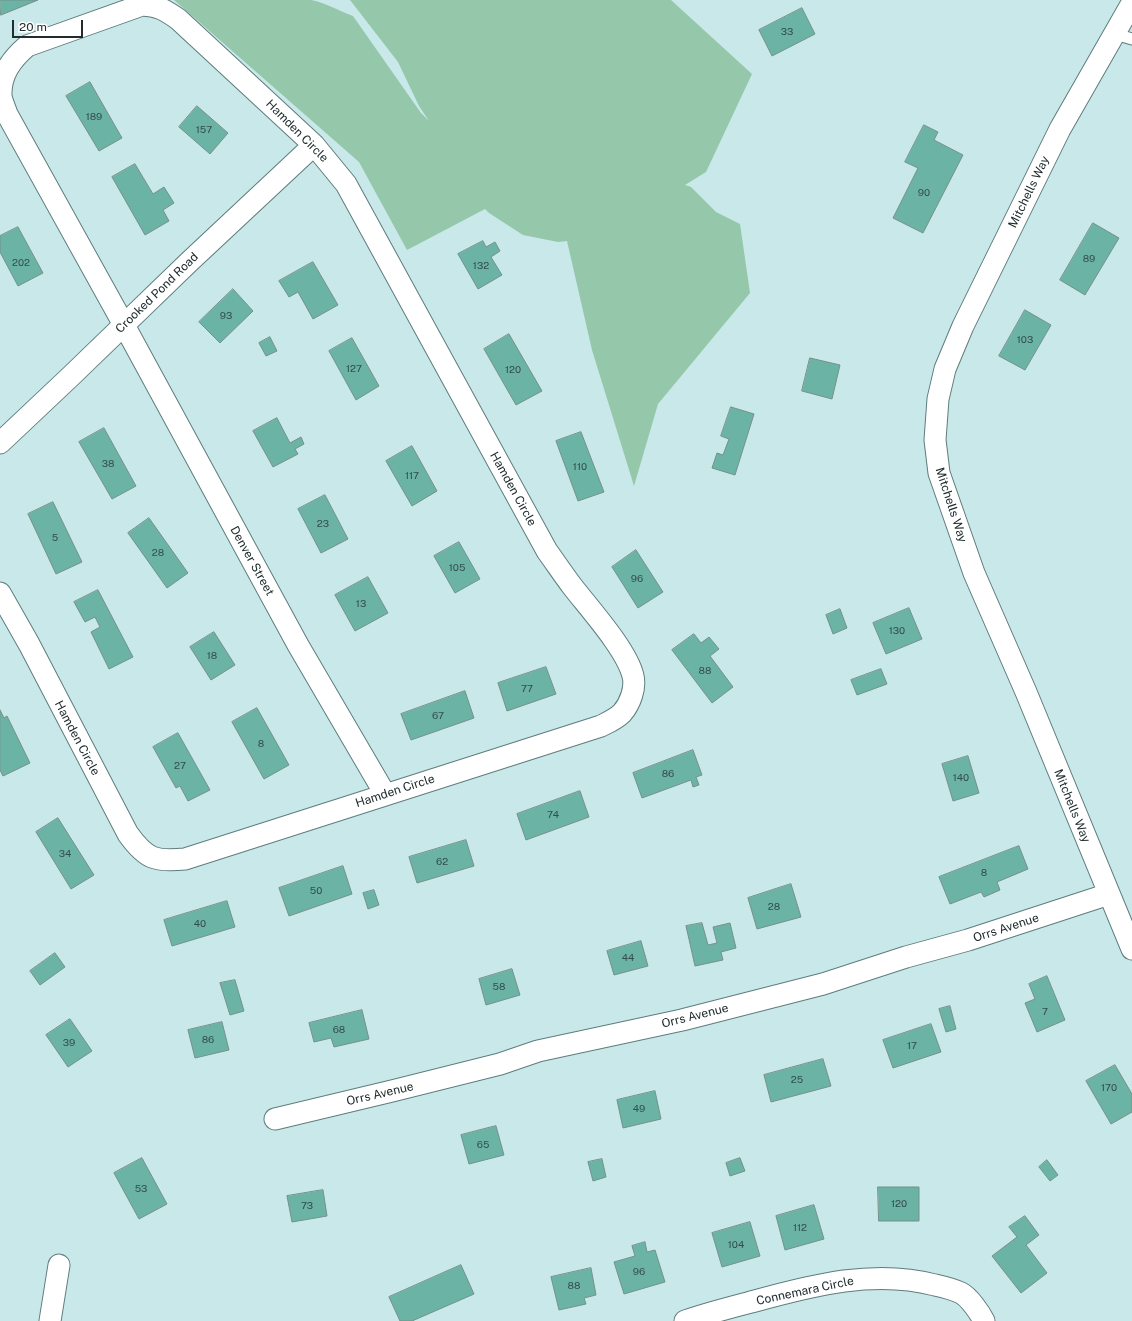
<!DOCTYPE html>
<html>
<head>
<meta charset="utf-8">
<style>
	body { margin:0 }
	#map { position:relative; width:1132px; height:1321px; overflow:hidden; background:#c8e8e9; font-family:"Public Sans",sans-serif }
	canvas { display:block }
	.scale { position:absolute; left:12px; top:20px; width:71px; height:18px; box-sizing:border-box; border:2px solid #202c2d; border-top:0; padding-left:5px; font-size:12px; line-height:14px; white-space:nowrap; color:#202c2d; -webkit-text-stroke:3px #fff; paint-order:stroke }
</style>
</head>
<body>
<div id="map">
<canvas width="1132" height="1321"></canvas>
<div class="scale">20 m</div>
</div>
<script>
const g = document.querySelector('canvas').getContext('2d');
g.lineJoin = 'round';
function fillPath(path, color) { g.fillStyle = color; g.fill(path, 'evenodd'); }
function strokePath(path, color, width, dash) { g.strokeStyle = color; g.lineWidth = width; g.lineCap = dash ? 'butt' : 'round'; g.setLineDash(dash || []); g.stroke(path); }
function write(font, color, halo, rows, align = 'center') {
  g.font = font + ' "Public Sans",sans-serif'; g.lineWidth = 4; g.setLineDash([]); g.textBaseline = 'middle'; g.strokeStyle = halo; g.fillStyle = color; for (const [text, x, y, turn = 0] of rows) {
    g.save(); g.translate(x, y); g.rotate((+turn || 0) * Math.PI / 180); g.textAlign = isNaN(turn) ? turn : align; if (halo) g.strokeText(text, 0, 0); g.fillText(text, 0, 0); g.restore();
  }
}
fillPath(new Path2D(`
	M174,0H311C326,3 339,11 353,16L421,113L429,121L419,106L398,62L350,0H671L752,74L706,172L685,185L691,187L716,212L740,224L750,293L658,404L634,486L592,350L567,241L558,242L523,235L489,213L485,209L407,250L359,162Z`), '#95c7aa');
const building = new Path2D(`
	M0,0H38L1,15Z
	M802,8L815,34L772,56L759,30Z
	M90,82L122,138L99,151L66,96Z
	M197,106L228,133L210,154L179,127Z
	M924,125L938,132L934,140L963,155L923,233L893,218L918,168L905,162Z
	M135,164L153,194L164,187L174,203L163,210L169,221L145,235L112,177Z
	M1093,223L1119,238L1085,295L1060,280Z
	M18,227L43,273L18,286L0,252V236Z
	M483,241L486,247L495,242L500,251L491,257L502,275L478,289L458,254Z
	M313,262L338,305L313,319L298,292L289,297L279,281Z
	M233,289L253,311L220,343L199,322Z
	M1025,310L1051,325L1025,370L999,356Z
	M509,334L542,391L516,405L484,349Z
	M270,337L277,351L266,356L259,343Z
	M352,338L379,386L356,400L329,351Z
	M810,358L840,365L832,399L802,391Z
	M731,407L754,414L735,475L712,468L717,453L723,455L729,439L721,436Z
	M277,418L290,443L301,437L304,444L295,449L298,454L273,467L253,431Z
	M104,428L136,486L112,499L79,442Z
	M581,432L604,492L578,501L556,441Z
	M412,446L437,491L412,506L386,461Z
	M325,495L348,539L321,553L298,509Z
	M53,502L82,562L56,574L28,514Z
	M149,518L188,573L167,588L128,533Z
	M459,542L480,579L455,593L434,556Z
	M636,550L663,592L638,608L612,567Z
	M368,577L388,613L355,631L335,595Z
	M98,590L133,657L109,669L91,632L100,627L95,617L85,622L74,602Z
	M909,608L922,639L886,654L873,623Z
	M840,609L847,628L833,634L826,615Z
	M214,632L235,665L211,680L190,647Z
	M694,634L701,643L709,637L719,649L710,656L733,687L712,703L672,650Z
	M546,667L556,694L507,711L498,683Z
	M881,669L887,684L857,695L851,680Z
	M465,691L474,718L411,740L401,714Z
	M257,708L289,765L264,779L232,722Z
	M0,710L4,718L7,716L30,763L3,776L0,770Z
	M178,733L210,790L188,801L180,786L176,788L153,747Z
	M693,750L702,775L696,777L699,785L693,787L691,780L642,798L633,773Z
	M968,756L979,793L953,801L942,764Z
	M580,791L589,817L526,840L517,814Z
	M58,818L94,875L71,889L36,832Z
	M466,840L474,866L417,883L409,857Z
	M1019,846L1028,869L997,882L1000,890L984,897L981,892L950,904L939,877Z
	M343,866L352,894L289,916L279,888Z
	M791,884L801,917L757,929L748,898Z
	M374,890L379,905L368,909L363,893Z
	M227,901L235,927L172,946L164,920Z
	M702,923L708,945L717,943L713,927L730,923L736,948L721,952L723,960L695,966L686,926Z
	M641,941L648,966L614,975L607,951Z
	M55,953L65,967L40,985L30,971Z
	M512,969L520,995L486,1005L479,979Z
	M1047,976L1065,1020L1037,1032L1025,1003L1035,999L1029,984Z
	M235,980L244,1011L230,1015L220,983Z
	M950,1006L956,1029L946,1032L939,1009Z
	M362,1010L369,1039L334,1047L331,1038L314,1042L309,1023Z
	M70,1019L92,1051L68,1067L46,1035Z
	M222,1022L229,1050L195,1058L188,1030Z
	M931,1024L941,1052L893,1068L883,1040Z
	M823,1059L831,1086L771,1102L764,1075Z
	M1115,1065L1132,1094V1112L1111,1124L1086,1081Z
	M655,1091L661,1119L623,1128L617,1100Z
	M496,1126L504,1155L469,1164L461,1135Z
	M142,1158L167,1204L139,1219L114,1173Z
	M740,1158L745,1171L730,1176L726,1163Z
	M602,1159L606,1177L593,1181L588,1162Z
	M1047,1160L1058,1175L1050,1181L1039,1167Z
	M878,1187H919V1221H879Z
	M323,1190L327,1216L292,1222L287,1196Z
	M814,1205L824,1239L785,1250L776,1216Z
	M1025,1216L1039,1235L1026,1245L1047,1273L1021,1293L992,1256L1017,1237L1009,1227Z
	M750,1222L760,1256L722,1267L712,1233Z
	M645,1242L647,1252L655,1250L665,1282L624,1294L614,1262L635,1256L632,1246Z
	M461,1265L474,1294L412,1321H400L389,1297Z
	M591,1268L596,1295L584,1298L586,1304L559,1310L551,1277Z`);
fillPath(building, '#6bb3a4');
strokePath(building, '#75918a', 1);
const service = new Path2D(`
	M1115,34L1132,39`);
const minor = new Path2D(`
	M1132,3L1060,129L963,326L945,369L938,399L935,440L939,473L974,573L1026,692L1132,949
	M0,443L71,376L189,262L314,145
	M0,593L29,644L128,834C146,859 155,862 185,859L601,726C609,722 616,719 622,713C630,704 636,688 633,676C627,650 589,608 572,586C563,574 555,562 547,551L346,184L314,145L178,19C165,10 159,6 142,5L27,46C12,59 0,74 1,96C2,102 5,108 7,114L124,325L298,645L385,794
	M275,1119L392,1091L500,1064L538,1051L682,1020L823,984L906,957L968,940L1109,894
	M50,1321L59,1265
	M685,1321C708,1313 732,1307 755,1301C813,1285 875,1269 935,1285C944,1287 953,1289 961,1293C969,1297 980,1313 984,1321`);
strokePath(service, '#5f7c7d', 13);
strokePath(minor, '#5f7c7d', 23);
strokePath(service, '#fff', 11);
strokePath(minor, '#fff', 21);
write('10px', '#334e4b', null, [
	["33",787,32],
	["189",94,117],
	["157",204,130],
	["90",924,193],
	["89",1089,259],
	["202",21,263],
	["132",481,266],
	["93",226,316],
	["103",1025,340],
	["127",354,369],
	["120",513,370],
	["38",108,464],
	["110",580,467],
	["117",412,476],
	["23",323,524],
	["5",55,538],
	["28",158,553],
	["105",457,568],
	["96",637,579],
	["13",361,604],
	["130",897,631],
	["18",212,656],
	["88",705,671],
	["77",527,689],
	["67",438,716],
	["8",261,744],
	["27",180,766],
	["86",668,774],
	["140",961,778],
	["74",553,815],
	["34",65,854],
	["62",442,862],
	["8",984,873],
	["50",316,891],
	["28",774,907],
	["40",200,924],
	["44",628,958],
	["58",499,987],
	["7",1045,1012],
	["68",339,1030],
	["86",208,1040],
	["39",69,1043],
	["17",912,1046],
	["25",797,1080],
	["170",1109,1088],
	["49",639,1109],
	["65",483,1145],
	["53",141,1189],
	["120",899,1204],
	["73",307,1206],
	["112",800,1228],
	["104",736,1245],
	["96",639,1272],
	["88",574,1286]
]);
write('12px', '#202c2d', '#fff', [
	["Hamden Circle",297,131,45],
	["Mitchells Way",1029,192,-64],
	["Crooked Pond Road",157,293,-44],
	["Hamden Circle",513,489,61],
	["Mitchells Way",951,505,72],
	["Denver Street",252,561,61],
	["Hamden Circle",77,738,62],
	["Hamden Circle",395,791,-18],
	["Mitchells Way",1072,806,68],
	["Orrs Avenue",1006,928,-18],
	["Orrs Avenue",695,1016,-14],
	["Orrs Avenue",380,1094,-13],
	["Connemara Circle",805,1291,-12]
]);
</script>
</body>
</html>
